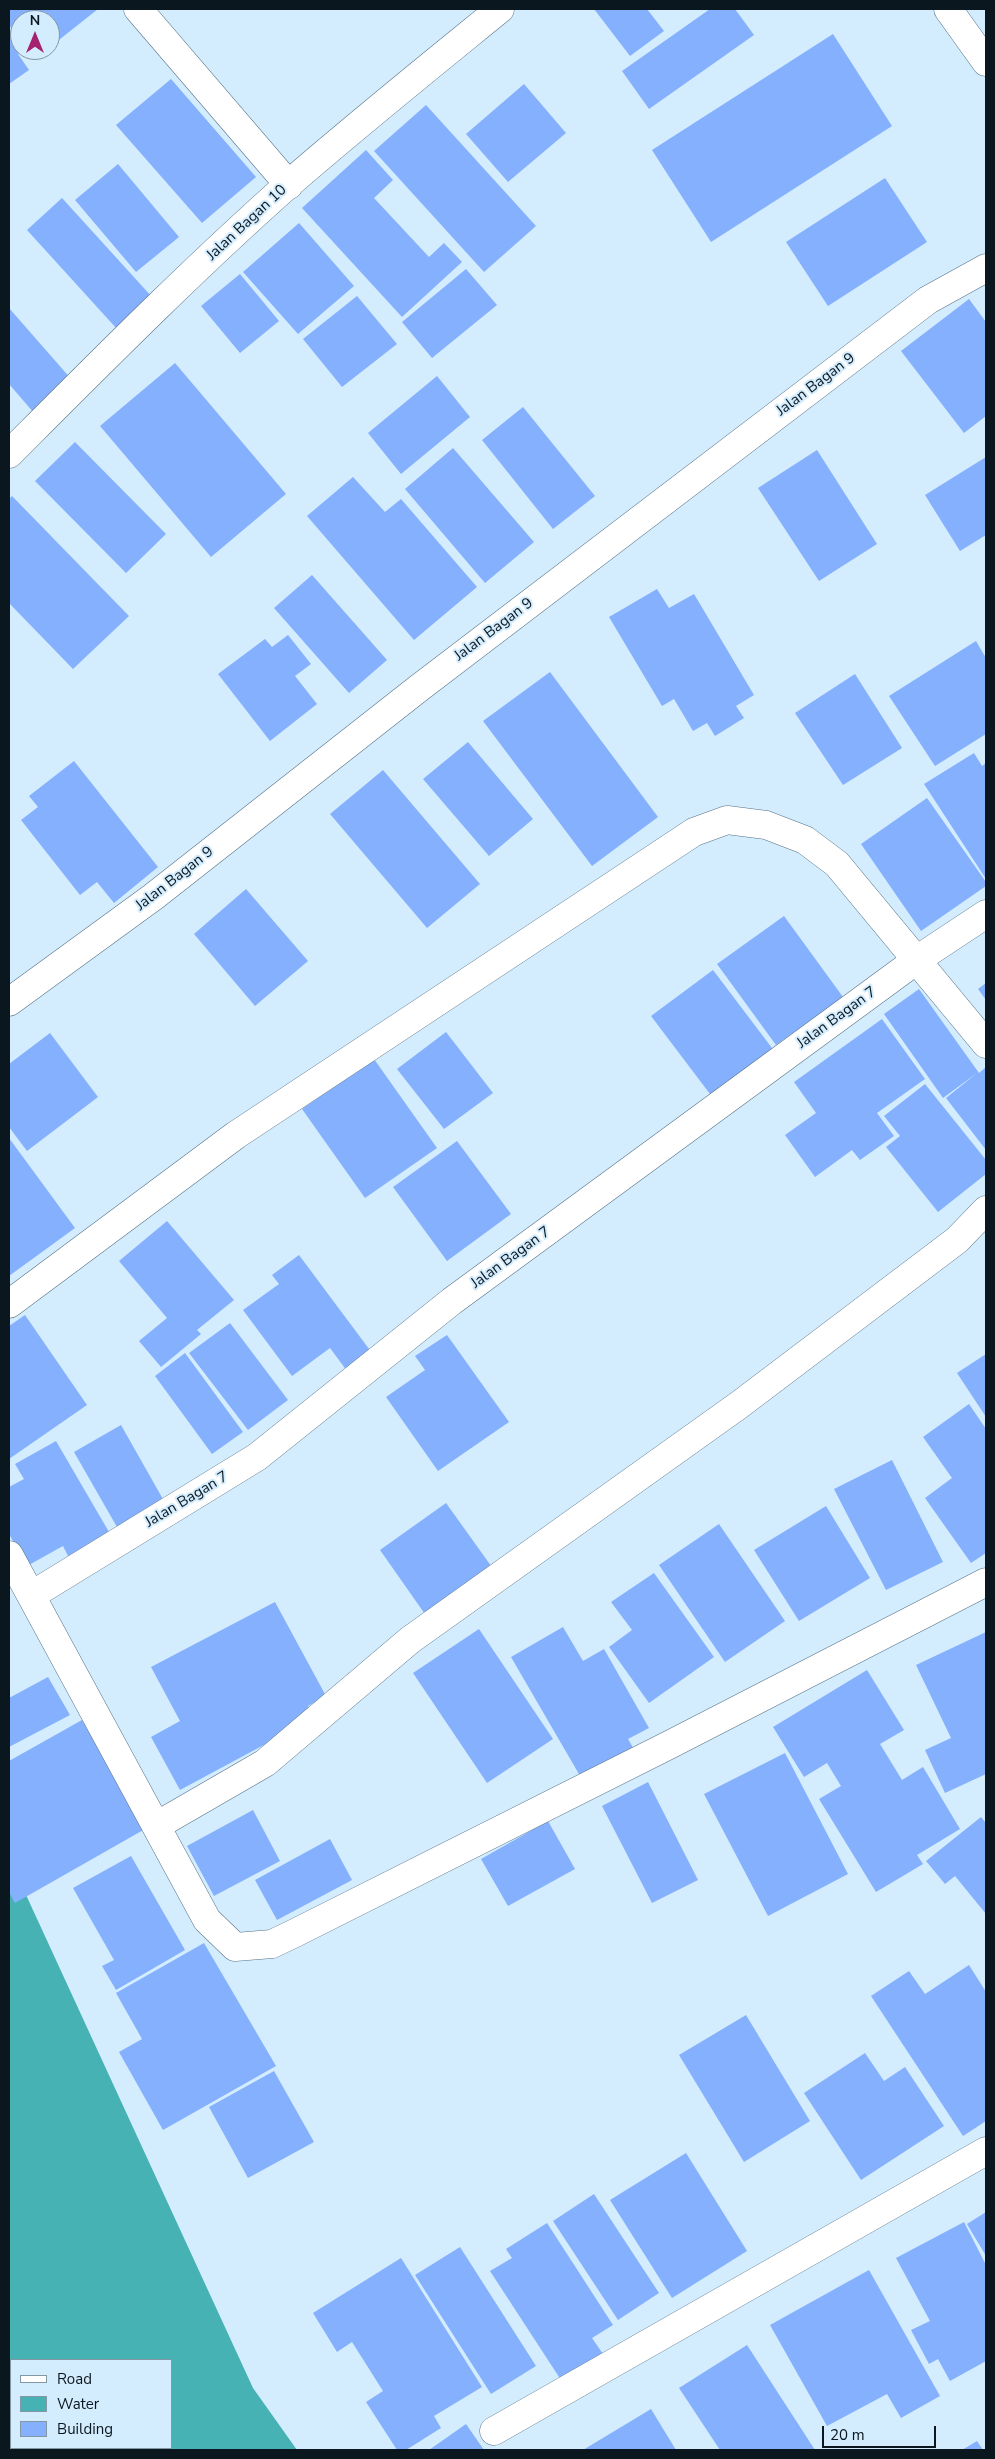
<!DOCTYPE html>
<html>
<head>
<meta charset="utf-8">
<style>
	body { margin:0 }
	#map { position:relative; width:995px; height:2459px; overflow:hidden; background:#d3ecfe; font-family:"Nunito Sans",sans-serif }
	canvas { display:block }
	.frame { position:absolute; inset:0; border:10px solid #0b171e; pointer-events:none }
	.legend { position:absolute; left:10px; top:2359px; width:162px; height:90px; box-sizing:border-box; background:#d3ecfe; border:1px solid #8397a4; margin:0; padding:6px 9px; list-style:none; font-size:15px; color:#0b171e }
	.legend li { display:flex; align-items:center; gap:10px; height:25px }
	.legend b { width:25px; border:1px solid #8397a4 }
	.north { position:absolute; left:10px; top:10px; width:50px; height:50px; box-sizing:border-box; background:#d3ecfe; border:1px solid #8397a4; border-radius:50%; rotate:0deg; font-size:14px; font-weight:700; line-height:20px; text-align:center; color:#0b171e }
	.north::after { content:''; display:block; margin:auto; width:18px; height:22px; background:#a42270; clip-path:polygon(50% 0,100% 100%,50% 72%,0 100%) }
	.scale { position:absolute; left:822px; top:2426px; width:114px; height:22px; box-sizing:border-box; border:2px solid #0b171e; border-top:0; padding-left:6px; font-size:15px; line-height:18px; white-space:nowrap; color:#0b171e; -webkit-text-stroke:4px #d3ecfe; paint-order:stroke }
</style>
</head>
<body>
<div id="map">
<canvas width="995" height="2459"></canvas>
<div class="frame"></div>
<ul class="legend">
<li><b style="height:6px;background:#fff"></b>Road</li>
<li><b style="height:14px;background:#46b2b3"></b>Water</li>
<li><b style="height:14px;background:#85b0fe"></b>Building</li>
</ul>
<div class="north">N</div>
<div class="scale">20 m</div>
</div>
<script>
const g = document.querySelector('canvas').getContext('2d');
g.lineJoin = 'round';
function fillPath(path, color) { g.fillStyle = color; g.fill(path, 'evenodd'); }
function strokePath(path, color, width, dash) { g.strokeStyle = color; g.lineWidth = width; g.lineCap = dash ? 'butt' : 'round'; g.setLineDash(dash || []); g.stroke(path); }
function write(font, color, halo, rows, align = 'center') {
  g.font = font + ' "Nunito Sans",sans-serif'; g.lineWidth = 4; g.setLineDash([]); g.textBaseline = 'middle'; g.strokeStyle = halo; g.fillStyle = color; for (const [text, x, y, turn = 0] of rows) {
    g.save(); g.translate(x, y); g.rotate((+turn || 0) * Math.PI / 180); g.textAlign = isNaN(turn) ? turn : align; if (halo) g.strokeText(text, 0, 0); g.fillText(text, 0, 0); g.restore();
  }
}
fillPath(new Path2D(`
	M9,1858L253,2388L297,2450H9ZM11,2360H171V2448H11Z`), '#46b2b3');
fillPath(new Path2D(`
	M9,9H98L50,47V20H20V39L9,25Z
	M594,9H647L664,31L630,56Z
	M710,9H735L754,35L649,109L622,71Z
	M9,29L20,45V50H25L18,54L29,70L9,84Z
	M833,34L892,126L711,242L652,150Z
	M29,50H46L35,59Z
	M171,79L256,177L202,223L116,125Z
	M524,84L566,133L508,182L466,134Z
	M426,105L536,226L484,272L374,151Z
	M366,150L393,180L374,198L429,257L444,243L462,262L402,317L302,208Z
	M118,164L179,237L136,272L75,200Z
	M885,178L927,242L828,306L786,242Z
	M62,198L152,297L117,329L27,230Z
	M299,223L354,286L298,334L243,272Z
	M466,269L497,305L432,358L402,322Z
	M240,274L279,321L240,353L201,306Z
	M357,296L397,344L342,387L303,339Z
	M969,299L986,322V416L964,433L901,351Z
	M9,308L72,380L34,413L9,384Z
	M175,363L286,494L211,557L100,426Z
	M437,376L470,417L401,474L368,433Z
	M523,407L595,496L553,529L482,440Z
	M75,442L166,534L126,573L35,481Z
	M453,448L534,542L485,583L405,489Z
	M817,450L877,544L819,581L758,488Z
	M986,457V535L960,551L925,495Z
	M353,477L385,512L401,499L477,587L414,640L307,516Z
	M12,496L129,616L73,669L9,603V499Z
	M312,575L387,660L349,693L274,608Z
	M657,589L669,608L694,594L754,695L736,706L744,718L715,736L707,723L693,731L674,699L662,706L609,617Z
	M288,635L311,664L295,676L317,704L270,741L218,674L265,639L272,647Z
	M976,641L986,658V734L935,766L889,696Z
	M550,672L658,817L592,866L483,721Z
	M855,674L902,748L843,785L795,713Z
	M468,742L533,819L489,856L423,779Z
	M974,753L982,766L986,763V879L924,784Z
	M74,761L158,867L114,903L97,882L80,895L21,820L38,807L29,796Z
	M383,770L480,884L427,928L330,814Z
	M927,798L986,882V886L921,931L861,844Z
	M246,889L308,961L255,1006L194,934Z
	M784,916L843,997L776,1045L717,964Z
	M713,970L775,1052L713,1098L651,1016Z
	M986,983V1000L978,989Z
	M919,989L979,1073L986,1067V1150L946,1098L977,1073L943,1098L884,1014Z
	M882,1019L925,1079L877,1113L894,1136L860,1160L852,1150L815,1177L785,1135L816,1113L794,1082Z
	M446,1032L493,1093L444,1129L397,1069Z
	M50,1033L98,1097L27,1151L9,1127V1064Z
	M374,1059L437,1148L365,1198L302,1109Z
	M925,1084L986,1160V1174L938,1212L886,1147L900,1136L884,1116Z
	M9,1138L75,1228L9,1276Z
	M457,1141L511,1214L447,1261L393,1187Z
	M167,1221L234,1300L197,1330L201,1334L161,1367L139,1341L167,1318L119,1261Z
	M299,1255L375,1357L350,1375L330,1348L292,1376L243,1310L279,1284L272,1275Z
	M25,1315L87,1405L9,1459V1326Z
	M230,1323L288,1400L248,1430L189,1353Z
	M447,1335L509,1422L438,1471L386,1397L425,1370L415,1356Z
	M185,1353L243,1432L212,1454L155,1376Z
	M986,1354V1417L957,1373Z
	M969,1404L986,1429V1553L971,1563L925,1498L952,1478L923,1437Z
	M121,1425L168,1508L121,1534L74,1452Z
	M56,1441L109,1532L68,1556L63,1546L27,1566L9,1534V1487L24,1479L15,1464Z
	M892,1460L943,1562L886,1590L834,1489Z
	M446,1503L494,1570L427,1617L380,1550Z
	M826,1506L870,1578L799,1621L754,1550Z
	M719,1524L785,1621L725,1662L659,1565Z
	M654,1573L714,1657L649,1703L609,1647L632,1630L611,1602Z
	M275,1602L326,1696L308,1706L314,1718L180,1790L151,1737L180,1721L151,1667Z
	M563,1627L583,1661L604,1649L649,1728L628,1739L635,1751L583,1781L511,1657Z
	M479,1629L553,1739L487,1783L413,1673Z
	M986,1632V1774L945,1793L925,1750L951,1738L916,1665Z
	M867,1670L904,1730L880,1744L902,1780L923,1767L960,1829L917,1855L923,1864L876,1892L819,1799L841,1786L827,1763L804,1777L773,1727Z
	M48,1677L70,1715L9,1747V1698Z
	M82,1720L145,1829L15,1903L9,1892V1761Z
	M785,1753L848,1874L768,1916L704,1794Z
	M648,1782L698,1880L652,1903L602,1806Z
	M253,1810L280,1861L214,1896L187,1846Z
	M981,1817L986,1823V1914L955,1876L945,1884L926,1861Z
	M548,1821L575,1869L508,1906L481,1859Z
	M330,1839L352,1880L277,1920L255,1880Z
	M131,1856L185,1950L116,1990L102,1966L114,1960L73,1888Z
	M204,1943L276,2066L163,2130L119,2052L142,2039L116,1993Z
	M969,1965L986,1992V2121L963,2136L871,1996L909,1971L925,1994Z
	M746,2015L810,2121L744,2162L679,2055Z
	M865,2053L884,2081L905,2067L944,2126L861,2180L804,2093Z
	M274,2071L314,2142L248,2178L209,2107Z
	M686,2153L747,2251L672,2298L610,2200Z
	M594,2194L659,2293L618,2320L553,2221Z
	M986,2212V2256L967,2224Z
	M964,2222L986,2265V2361L950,2381L938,2359L929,2364L911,2330L930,2321L896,2258Z
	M547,2223L613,2325L592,2338L603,2354L561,2380L490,2271L512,2258L506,2249Z
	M460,2247L536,2366L491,2394L415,2275Z
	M401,2258L482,2387L434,2416L441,2428L406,2450H397L366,2402L383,2391L352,2342L337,2352L313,2313Z
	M869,2270L940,2396L901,2418L887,2394L827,2426L770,2325Z
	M747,2345L815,2450H720L679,2388Z
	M651,2409L676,2450H583Z
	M466,2424L484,2450H429Z
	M977,2441L983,2450H962Z`), '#85b0fe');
const minor = new Path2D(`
	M138,9L289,185
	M948,9L986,62
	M9,454C101,362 193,269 290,183C359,123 430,66 500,9
	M9,1002L153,897L419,688L928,300L986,268
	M9,1304L236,1135L694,832L727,820L766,825L805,840L837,864L986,1044
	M9,1555L207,1920L235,1947L272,1944L295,1933L671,1744L986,1582
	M32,1595L257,1457L452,1301L918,959L986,914
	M156,1826L265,1763L410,1640L739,1405L957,1240L986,1210
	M494,2431L986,2151`);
strokePath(minor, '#567286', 29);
strokePath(minor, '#fff', 28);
write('15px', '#0b171e', '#d3ecfe', [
	["Jalan Bagan 10",247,223,-43],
	["Jalan Bagan 9",816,385,-37],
	["Jalan Bagan 9",494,630,-37],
	["Jalan Bagan 9",175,879,-38],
	["Jalan Bagan 7",837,1018,-36],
	["Jalan Bagan 7",511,1258,-36],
	["Jalan Bagan 7",187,1500,-31]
]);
</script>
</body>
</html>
